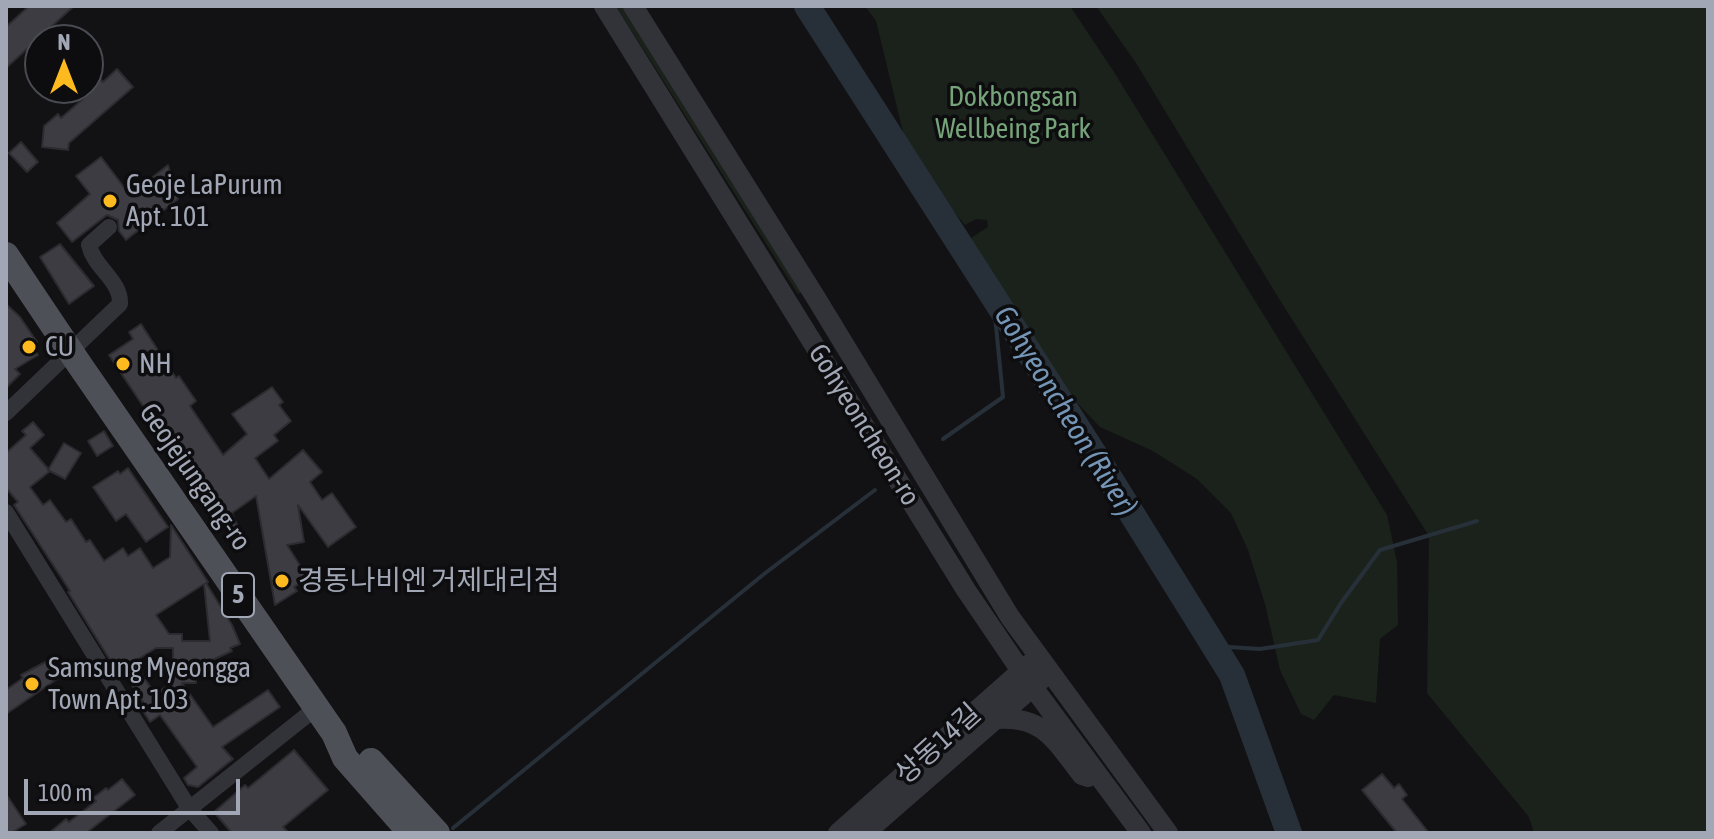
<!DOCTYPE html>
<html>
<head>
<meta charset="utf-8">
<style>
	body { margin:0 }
	#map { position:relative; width:1714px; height:839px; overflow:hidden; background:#121214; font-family:"Asap Condensed",sans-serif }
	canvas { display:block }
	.frame { position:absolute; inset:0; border:8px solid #a2a7b6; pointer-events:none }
	.north { position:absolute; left:24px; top:24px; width:80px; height:80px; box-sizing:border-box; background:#0d0d0f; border:2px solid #494b52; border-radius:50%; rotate:0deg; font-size:22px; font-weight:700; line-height:32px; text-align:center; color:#a2a7b6 }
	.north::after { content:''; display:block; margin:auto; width:28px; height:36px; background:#ffba1f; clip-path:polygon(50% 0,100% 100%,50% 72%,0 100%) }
	.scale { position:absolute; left:24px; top:779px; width:216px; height:36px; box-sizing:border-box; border:4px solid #a2a7b6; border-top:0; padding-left:10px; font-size:24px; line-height:28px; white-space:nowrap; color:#a2a7b6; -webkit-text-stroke:6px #0d0d0f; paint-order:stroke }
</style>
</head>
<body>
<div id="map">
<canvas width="1714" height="839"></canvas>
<div class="frame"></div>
<div class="north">N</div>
<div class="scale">100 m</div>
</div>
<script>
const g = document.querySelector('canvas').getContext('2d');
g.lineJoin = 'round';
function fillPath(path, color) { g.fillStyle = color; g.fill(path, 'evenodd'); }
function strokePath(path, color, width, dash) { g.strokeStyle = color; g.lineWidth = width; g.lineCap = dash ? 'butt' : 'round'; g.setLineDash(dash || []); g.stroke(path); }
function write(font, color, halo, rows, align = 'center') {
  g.font = font + ' "Asap Condensed","Noto Sans KR",sans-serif'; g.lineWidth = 7; g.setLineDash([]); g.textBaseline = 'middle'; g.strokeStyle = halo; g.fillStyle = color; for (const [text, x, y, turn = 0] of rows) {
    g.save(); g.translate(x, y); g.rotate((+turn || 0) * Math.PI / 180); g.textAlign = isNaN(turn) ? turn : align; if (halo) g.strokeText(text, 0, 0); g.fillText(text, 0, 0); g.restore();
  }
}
fillPath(new Path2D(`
	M616,6H624L804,291L798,294Z
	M865,6H1070L1114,72L1387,515L1397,562L1398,625L1380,639L1376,703L1334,695L1314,720L1301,714L1280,670L1265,604L1248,550L1231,513L1197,479L1153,451L1100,427L1065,390L1038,350L1018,311L1002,298L971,238L988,227L987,220L976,219L965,225L928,180L905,140L876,21Z
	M1096,6H1708V833H1534L1529,817L1427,693L1429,536L1278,297L1136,63Z`), '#1a221b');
strokePath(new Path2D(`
	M943,439L1003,397L993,296
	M1214,646L1260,649L1318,640L1341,603L1380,550L1477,521
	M453,828L764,574L875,490`), '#273039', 4);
strokePath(new Path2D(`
	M807,6L1114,485L1232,675L1289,833`), '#273039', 26);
const building = new Path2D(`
	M29,6H74L6,68V27Z
	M117,69L133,87L69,143L68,150L42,147L44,126L58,114L61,118L92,91L89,88L100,79L103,82Z
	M21,142L38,162L27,172L9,153Z
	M101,157L130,195L168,165L178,199L126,240L119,231L118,220L107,215L72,242L57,223L90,194L76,176Z
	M60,244L94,286L69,304L40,257Z
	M6,304L20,317L37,342L32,346L38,355L15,369L20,374L6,388Z
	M141,324L176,378L179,376L196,401L190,406L223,455L247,434L232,414L272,387L283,402L279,405L291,421L274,435L278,441L255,458L269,479L303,450L322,472L310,482L322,500L332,493L356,527L328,547L298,505L304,542L287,545L308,578L294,587L297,591L275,605L256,496L232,513L246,546L242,548L222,520L224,519L195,479L197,477L162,424L157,427L109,355L133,339L129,332Z
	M33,422L44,435L30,448L50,471L30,487L43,505L50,500L66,522L71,519L86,542L90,540L104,561L123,548L128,556L140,548L153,568L170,557L171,525L208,582L206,583L232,625L240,644L230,648L232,651L199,666V671H196V683H182L213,727L268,690L280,707L222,747L233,759L198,787L188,785L184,778L197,767L160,715L150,722L139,705L143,702L125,675L121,678L68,592L70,591L14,505L18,502L6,488V453L26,435L22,431ZM204,584L210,641H182V634H169L156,615ZM156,648H173V682L155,694L137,667L143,663L140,658Z
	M104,431L113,446L97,456L88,441Z
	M64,443L81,453L65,479L48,470Z
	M128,468L168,527L146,542L126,514L116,521L93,487L118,471L120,474Z
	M51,659L63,675L6,714V690L23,678L21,675Z
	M294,750L328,790L283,827L289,833H232L214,812L245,785L248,788Z
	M1382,774L1394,788L1399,784L1407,795L1402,799L1429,833H1397L1362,790Z
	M122,779L135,795L86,833H49L66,819L69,822L96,801L93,798L106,788L108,790Z
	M6,794L26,824L11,833H6Z`);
fillPath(building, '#3c3c42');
strokePath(building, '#2c2c30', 2);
strokePath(new Path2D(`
	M6,413L120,304C121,280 94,268 89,245L109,227
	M6,512L189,808L211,833
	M159,833L316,708`), '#323339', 16);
strokePath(new Path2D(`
	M604,6L966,590L1021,671L1141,833
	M633,6L816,298L1010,617L1168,833
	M997,719C1045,716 1055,741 1082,775L1088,777
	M838,833L1029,664
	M865,833L1043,678`), '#323339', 20);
strokePath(new Path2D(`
	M6,255L79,364L334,733L345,758L411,833
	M371,761L437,833`), '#4e5058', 26);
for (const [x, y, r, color] of [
	[110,201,8,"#ffba1f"],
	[29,347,8,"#ffba1f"],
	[123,364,8,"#ffba1f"],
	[282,581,8,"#ffba1f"],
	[32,684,8,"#ffba1f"]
]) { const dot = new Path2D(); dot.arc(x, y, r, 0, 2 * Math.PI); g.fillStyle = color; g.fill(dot); strokePath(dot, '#0d0d0f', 3); }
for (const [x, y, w] of [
	[238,595,32]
]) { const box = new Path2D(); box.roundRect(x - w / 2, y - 22, w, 44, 6); g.fillStyle = '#0d0d0f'; g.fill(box); strokePath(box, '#a2a7b6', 2); }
write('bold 26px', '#a2a7b6', null, [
	["5",238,595]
]);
write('28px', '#76a37a', '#0d0d0f', [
	["Dokbongsan",1013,97],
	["Wellbeing Park",1013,129]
]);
write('28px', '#a2a7b6', '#0d0d0f', [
	["Geoje LaPurum",126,185],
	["Apt. 101",126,217],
	["CU",45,347],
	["NH",139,364],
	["경동나비엔 거제대리점",298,581],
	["Samsung Myeongga",48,668],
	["Town Apt. 103",48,700]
], 'left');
write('28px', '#a2a7b6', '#0d0d0f', [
	["Gohyeoncheon-ro",864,425,58],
	["Geojejungang-ro",195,477,55],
	["상동14길",938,744,-42]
]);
write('italic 30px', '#7495b5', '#0d0d0f', [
	["Gohyeoncheon (River)",1065,411,58]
]);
</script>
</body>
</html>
